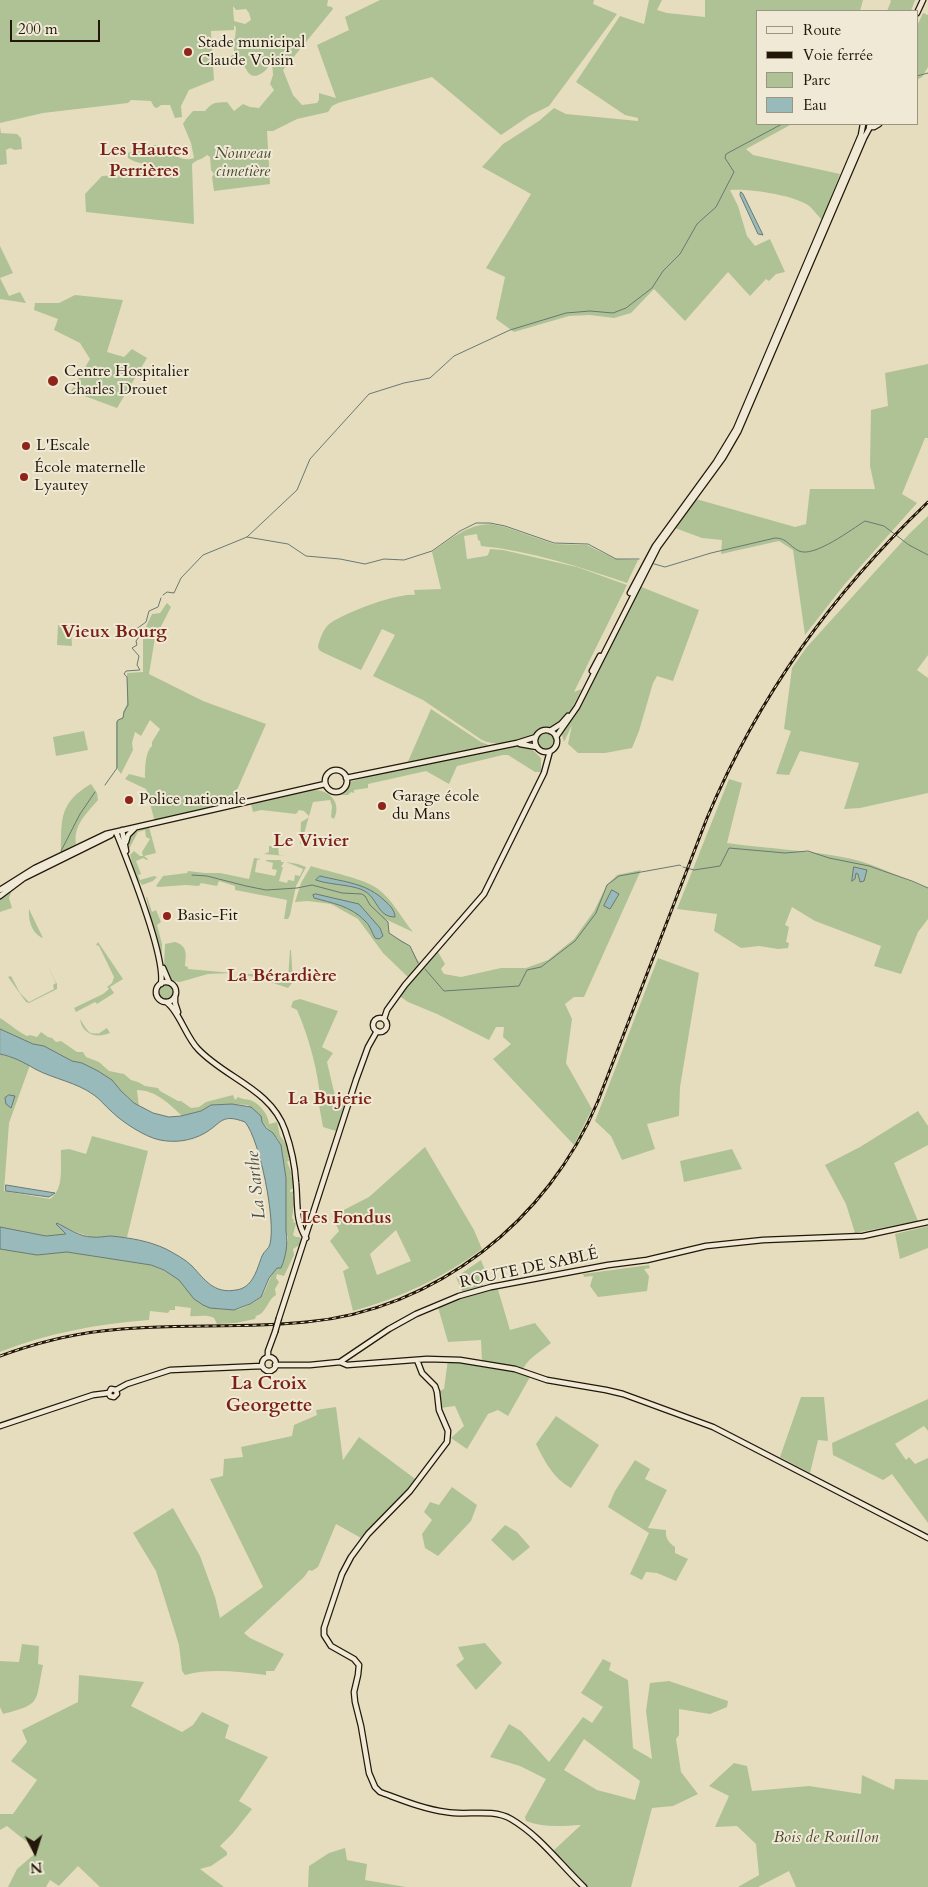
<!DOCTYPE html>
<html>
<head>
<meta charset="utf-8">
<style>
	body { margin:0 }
	#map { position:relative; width:928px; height:1887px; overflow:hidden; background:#e6ddbe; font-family:Cardo,serif }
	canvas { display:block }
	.legend { position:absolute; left:756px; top:10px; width:162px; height:115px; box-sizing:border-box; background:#efe9d5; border:1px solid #9d9583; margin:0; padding:6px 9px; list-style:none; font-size:15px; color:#221709 }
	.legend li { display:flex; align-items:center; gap:10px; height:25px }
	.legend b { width:25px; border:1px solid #9d9583 }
	.north { position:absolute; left:10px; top:1827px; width:50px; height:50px; -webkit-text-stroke:4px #efe9d5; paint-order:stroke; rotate:175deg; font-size:14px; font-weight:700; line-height:20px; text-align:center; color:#221709 }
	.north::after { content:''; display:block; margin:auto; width:18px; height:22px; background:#221709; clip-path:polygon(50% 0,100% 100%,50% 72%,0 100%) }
	.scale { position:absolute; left:10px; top:20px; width:90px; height:22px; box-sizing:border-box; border:2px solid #221709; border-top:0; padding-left:6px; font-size:15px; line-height:18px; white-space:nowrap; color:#221709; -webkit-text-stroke:4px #efe9d5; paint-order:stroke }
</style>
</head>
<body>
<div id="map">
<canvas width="928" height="1887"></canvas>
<ul class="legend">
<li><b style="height:6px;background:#efe9d5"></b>Route</li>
<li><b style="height:6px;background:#221709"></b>Voie ferrée</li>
<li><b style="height:14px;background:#afc296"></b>Parc</li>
<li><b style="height:14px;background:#99baba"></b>Eau</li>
</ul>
<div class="north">N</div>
<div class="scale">200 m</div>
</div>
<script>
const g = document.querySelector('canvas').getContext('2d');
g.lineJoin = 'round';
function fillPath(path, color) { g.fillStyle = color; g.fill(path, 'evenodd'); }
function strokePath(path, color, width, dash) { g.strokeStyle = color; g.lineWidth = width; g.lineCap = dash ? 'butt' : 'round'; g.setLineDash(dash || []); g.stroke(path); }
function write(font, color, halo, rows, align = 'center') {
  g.font = font + ' Cardo,serif'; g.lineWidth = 4; g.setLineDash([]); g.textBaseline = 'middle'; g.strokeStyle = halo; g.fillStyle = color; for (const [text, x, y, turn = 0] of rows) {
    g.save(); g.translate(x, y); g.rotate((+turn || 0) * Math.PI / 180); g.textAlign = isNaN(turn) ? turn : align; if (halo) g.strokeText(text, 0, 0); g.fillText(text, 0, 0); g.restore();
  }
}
fillPath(new Path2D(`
	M0,0H328L327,6L332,7L333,9L283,70L293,95L302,105L317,103L319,100V93L336,98L317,45L349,30L345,17L380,0H594L593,4L617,14L549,106L529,116L501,135L432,77L338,103L332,106L328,112L297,119L273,131H267L270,184L214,191L212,177L214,174L211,170L210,157L207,155C202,160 197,159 192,164L194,224L86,212L85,194L102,176L135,174L138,171C144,172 151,175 156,169C147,163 137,164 128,158V153C136,150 145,145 154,145C168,146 178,164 194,158L191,143L183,124L186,119L193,111H205C214,101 215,103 227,102L234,111L243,104L250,107L259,108L274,90L270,84L273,75L272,61H270C268,68 267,70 262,73C247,83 246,64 238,56L232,59L230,57L234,54V48L231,45L235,38L236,28L234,25V30L211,31L214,80L189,90L181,106L182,117L175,118L170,105H161L157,108L154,107L151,101L131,100L128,103L43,113L0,123ZM233,6L236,10L246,9L249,13L251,20L245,24L234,21Z
	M649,0H662L657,10L667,13L705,17V0H863L860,11H757V124H792L746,149L753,155L840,174L822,220C817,215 813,209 808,205C793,195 748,188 730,190L738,206L747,236L755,246L770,239L785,272L776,274L769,281L766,279L750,296L728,272L685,321L654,289L631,313L614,318L590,315L569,316L514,332L496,319L505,277L486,268L531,194L482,167L503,144L539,121L554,108L566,114L638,121V118L625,115L576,82L620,16L644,24Z
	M890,0H915L911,11H887L891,1Z
	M923,13L928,15V67L922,77L917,80V26Z
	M0,127L1,133L17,134L21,138L22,149L15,150L10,148L6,150L7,164L0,165Z
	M0,246L13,273L0,278L9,296L20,292L26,303L0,299Z
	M75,295L123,300L107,352L124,357L132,349L147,358L117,408L71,391L90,359L80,343L54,330L58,319L34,310L35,303H59Z
	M928,364V438H925L902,494L917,503L844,585L805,635L793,550L779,541L721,554L722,540L702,538L675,528L696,499L795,527L806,524L810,489H875L870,466L871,410L888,406L885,373Z
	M928,516V655L917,670L928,678V793L860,808L844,809L859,763L800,751L789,775L776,774L791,731L784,729L792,668L806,648L909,534Z
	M491,524L505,527L554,544L587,545L615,559L638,560L627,583C580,567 532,551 481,546L480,541L478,540L477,534L464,536L467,559L486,556L488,555L490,549L503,550L577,567L627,585L574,692L582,689C576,700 566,725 551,728C540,731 540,729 531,739C516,742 497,747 482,740L423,700L373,676L395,635L382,629L361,670L322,652L319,650L318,646C320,640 322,631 328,625C340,614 399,592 415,595L414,590L441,589L432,552C451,539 467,524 491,524Z
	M639,586L699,610L673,681L657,676L653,683L639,731L632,748L605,753H578L568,744L572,725L564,742L561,731L572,718L586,695Z
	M167,603L171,607L155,638L149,674L203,701L266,724L233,799L235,804L155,822L146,789L125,779L129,774L145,778C145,769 145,752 152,746V742L160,729L150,720L141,736L135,732L132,743L133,750L121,774L116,767V722L123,717V712L127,704V673L143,672V633L152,614L160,613Z
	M58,625H71L72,646L57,645Z
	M431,709L481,742L489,745L472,749L460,754L406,766Z
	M84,731L88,750L56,756L53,737Z
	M537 741a9 9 0 1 1 18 0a9 9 0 1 1-18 0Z
	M529,746L541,758V772H535L508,755H503L457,766L449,784L426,771L368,784V788L354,790V793L351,792L348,795H342L350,782L366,777L459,757L515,747Z
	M729,779L742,783L727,843C768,849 811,850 852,859C877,865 904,879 928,888V919L918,932L901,974L874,966L881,946L815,921L792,907L785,925L789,927L786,942L789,943L788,948L778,949L759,946L741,948L714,931L717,914L677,909Z
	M91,784L97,793L98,800C87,813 73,825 76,844L61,852C61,818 60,802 91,784Z
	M314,790C330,790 342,803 334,819L331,817L332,806L330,800L313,802L304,834L309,836L300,844L301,822L308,818L309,816L304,811L299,810L296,814L261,810L253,812L251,804Z
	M149,827L156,853L144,856L148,859L147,860L143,858L136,861L141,874L138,875L140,880L154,876L157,877L153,881L142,885L136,877L130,855L134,851L140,856H143L142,852L150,839L146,837L145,830L138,832L128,851C126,835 136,831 149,827Z
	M269,846H278L279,855L286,856L264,854L269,852Z
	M254,858L261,859L257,860L255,872L275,876L277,870L272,869L273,863L266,861V860H281V862H284L281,867H283L279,881L287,883L288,880L294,881L295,875L300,876L303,869L286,862L298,864L306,867L296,886L290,915L288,919H284L287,900L235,890V886L219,881L217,886L201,883L199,886L186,885L158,887L156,886L163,876L187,873L188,871L205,873H220L249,879Z
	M311,866C329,872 363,878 378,889C392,899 402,919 413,932L385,919L388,922L389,933C395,937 407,943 410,947C415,953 416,960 422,965L438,952L445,964L441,969L444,974L461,977L501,968H526L548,960L574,939L594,911L607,885L617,875L641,870L584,997H574L565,1004L572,1019L566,1063L592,1109L574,1145L493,1059L511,1044L503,1037L504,1027H496L489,1040L437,1014L408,1002L398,995L410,979L383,953L358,919L331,904L308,901L295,902L301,883Z
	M9,890L11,893L9,898L12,908L0,912V899Z
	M146,897H147L152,912L156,910L161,922L157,925L162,944V961Z
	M29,909L43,938C32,934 28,920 29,909Z
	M98,942L123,979L110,987L114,993L97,1004L95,1002L76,1012L74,1008L103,994L109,989L107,987L112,983L114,977L99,946L96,945Z
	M175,942C188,946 186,955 185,966L188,967V969L233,973L208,974L180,982L173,981L169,978L164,967L165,944Z
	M290,950H291L293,982L288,988L255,977L239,974H260L262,971L264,977L288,979Z
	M658,958L699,973L680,1087L679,1116L647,1124L655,1149L622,1160L611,1136L595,1121Z
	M47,965L57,984V989L29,1003L26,1002L8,977L11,976L20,993L29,1002L54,989L53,985L56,983Z
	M158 992a8 8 0 1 1 16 0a8 8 0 1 1-16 0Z
	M300,999L338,1011L322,1047L333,1053L327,1062L335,1096L346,1099L336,1131L323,1127L319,1105L321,1104C318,1072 310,1040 297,1010L291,1007L293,1001Z
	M0,1018C10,1024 17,1031 27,1036L30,1035L37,1037L41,1032L48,1037L52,1038L56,1042L61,1041L77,1052H83L86,1057L99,1062L109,1071L124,1074L131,1080L138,1082L145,1086L158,1088L160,1091L178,1101H181L191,1108L199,1107L206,1102L233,1095L235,1100L238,1097C242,1099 246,1099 250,1100C259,1103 269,1115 269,1124L277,1122L280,1136L288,1146L286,1148L289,1151L290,1158L287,1159H291L287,1162L292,1174L291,1177H293L295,1188L290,1190V1192L295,1191V1194L292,1195L295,1198L292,1218L294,1220L293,1222L296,1223L293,1235L296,1237H300L303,1243L293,1249L294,1255L284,1276L277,1274L276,1278L279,1282L275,1289L276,1295C267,1300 267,1313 256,1316L255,1319L236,1323L217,1324L214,1318C205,1314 199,1317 190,1316L191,1308L175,1306V1310H170L168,1313L150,1311L149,1320C97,1324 48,1333 0,1352V1249L37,1255L67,1252L151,1265C162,1270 176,1274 184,1284C190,1291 194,1299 202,1304C207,1307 231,1311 236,1310C243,1309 255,1302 260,1298C268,1290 268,1276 277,1268H281L288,1238L286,1231V1178L281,1145L278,1139L262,1122L261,1116L248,1105L232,1104L211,1105L201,1111L182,1116C170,1104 155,1090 137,1090L139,1107L121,1091L112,1080L82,1063L72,1061L44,1046L33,1044L0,1029Z
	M80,1019C85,1026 88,1036 97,1033L98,1034L107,1028L110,1033C96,1039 82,1034 80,1019Z
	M0,1054L17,1059L30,1065L9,1123L4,1191L50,1199C65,1188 60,1166 61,1150L69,1149L86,1154L92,1136L148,1151L127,1237H91L70,1230L57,1223L66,1234L46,1236L0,1227Z
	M918,1111L928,1126V1145L894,1163L918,1221L855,1233L846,1204L825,1165L860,1147Z
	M425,1147L474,1230L482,1249C443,1278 400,1298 353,1311L343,1271L349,1268L330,1241L339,1231L332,1216L369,1197ZM396,1230L411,1261L377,1275L370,1254Z
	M732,1149L742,1169L684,1182L680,1161Z
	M928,1226V1248L900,1259L895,1234Z
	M481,1260L487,1275L482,1284L484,1286L496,1283L510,1330L535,1323L551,1343C539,1353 527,1358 521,1373L530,1377L508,1416L498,1410L488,1414L467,1449L451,1438L464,1426L455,1406L440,1408L439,1391L444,1389L448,1359L482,1363L481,1340L448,1342L437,1304L463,1293L456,1277Z
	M649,1265L650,1268L644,1269L649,1276L647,1291L598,1297L590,1286L593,1276L584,1277L583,1274Z
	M801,1397H824L828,1441L818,1440L810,1473L780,1457Z
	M928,1399V1431L924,1426L895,1444L906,1460L909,1457L915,1464L928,1458V1523L892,1474L883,1480L833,1455L832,1443Z
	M336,1407L343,1460L359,1437L418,1481L410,1493L383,1523L376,1522L361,1538L336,1524L318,1567L312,1571L309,1570L304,1577L244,1633L250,1638L284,1654L274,1671H266V1675C238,1672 212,1668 185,1675L182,1671L179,1645L156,1571L133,1533L173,1508L200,1556L215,1597L220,1618L263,1587L210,1479L223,1476L224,1459L243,1457L241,1447L292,1436L294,1425L317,1415L316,1410Z
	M556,1416L599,1445L571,1488C553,1478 545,1462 536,1444Z
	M635,1460L650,1469L645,1479L667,1490L648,1528L666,1530C665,1538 669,1543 675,1547V1553L688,1559L676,1581L657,1573L646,1572L642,1580L630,1574L649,1533L608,1507L615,1491Z
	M452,1487L477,1505L471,1521L438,1556L425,1548L422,1534L432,1520L424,1512L430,1502L439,1505Z
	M505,1525L517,1532L530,1547L513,1561L491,1540Z
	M485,1643L502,1663L476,1690L456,1665L464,1659L458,1647Z
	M22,1644L39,1646L38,1664L43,1665C35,1703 42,1704 3,1714L0,1707V1661L19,1662Z
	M603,1659L611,1663L609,1670L628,1680L633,1748L652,1759L646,1711L650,1683L669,1681L728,1701L727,1707L710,1714L679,1709V1735L676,1739L681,1772L698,1794L673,1806L652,1808L631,1887H587L553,1851L581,1825C562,1826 544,1828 526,1821L525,1817L546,1779L520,1766L490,1757L509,1724L521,1731L549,1762L583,1717L592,1723L603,1707L581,1693ZM584,1739L640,1781L635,1800L597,1790L564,1770Z
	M79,1675L144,1682L131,1706L182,1732L193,1725L202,1712L229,1725L225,1738L268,1757L239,1801L252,1809L233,1833L220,1846L227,1852V1855L211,1866L200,1869L224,1887H100L78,1866L59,1886L50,1880L46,1887H8L17,1869L38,1851L7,1826L0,1830V1814H13L37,1780L11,1761L27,1742L22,1730L78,1702Z
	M734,1763L747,1766L752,1791L809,1786L861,1794L862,1775L894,1790L895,1779L928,1780V1887H796L789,1871L758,1887H738L759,1875L756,1844L737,1826L715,1827L729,1796L709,1786Z
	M345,1848L347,1860L367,1864L365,1880L406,1887H308L309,1866L329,1853Z`), '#afc296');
const water = new Path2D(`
	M741,192L743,194L763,235L758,234L740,195Z
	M854,867L867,870L864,881L860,882L858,874L856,873L855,879L852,881Z
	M320,876C344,882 367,883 385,901C390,905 395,911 395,917C378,917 378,900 366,892C357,885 332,885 319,881L316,880Z
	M612,890L619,894L610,909L604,906Z
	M316,894L359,904L380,928L383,936L379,939L375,938C372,933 370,925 365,921C351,906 332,903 314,898L313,895Z
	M0,1029L33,1044L44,1046L72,1061L82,1063L98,1071L112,1080L121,1091L134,1103L153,1113L169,1117L181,1116L201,1111L211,1105L232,1104L251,1107L261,1116L262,1122L266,1128L273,1133L281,1145L286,1178V1231C288,1244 286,1256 281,1268H277L269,1278L261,1297L250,1304L234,1310L210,1308L203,1305L194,1299L179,1280L164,1270L151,1265L67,1252L37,1255L0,1249V1227L46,1236L66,1234L56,1224L57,1223C67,1228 80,1237 92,1237C98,1238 105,1236 111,1236C131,1238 149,1241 166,1249C175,1254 185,1259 192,1266C205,1280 214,1294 236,1290C253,1288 257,1269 262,1256C264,1251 269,1249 270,1244C276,1221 260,1140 245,1122C221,1113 222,1123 205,1133C191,1141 175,1143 160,1140C145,1137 122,1122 111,1111C105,1106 101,1100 94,1095C76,1082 54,1079 35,1069C23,1062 14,1057 0,1054Z
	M9,1095L15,1096L11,1108L6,1104L5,1098Z
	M6,1185L55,1193L49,1197L6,1191Z`);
fillPath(water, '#99baba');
strokePath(water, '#697973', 1);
strokePath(new Path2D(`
	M917,76L928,73
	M247,537L288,544L306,556L340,559L365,564L384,559L404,560L432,551L460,531L476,523H490L505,526L554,543L588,544L616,559H639
	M651,563L665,567L711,553L775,538C787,538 789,546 799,551C814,558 852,529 865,521L884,526L909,545L928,555
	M163,595L167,592L174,593L181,578L203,555L247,537L297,490L310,459L369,394L404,383L430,378L454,356L510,330L566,313L590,311L613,313L626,308L652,288L663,271L680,254L697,224L716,207L734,172L725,158L726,154L782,124
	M105,785L117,768V722L118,720L123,718L124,712L128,705L127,677L124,674L126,671L140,670L137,665L139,656L132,648L137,645L136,641L139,637L135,630L146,622L149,611L158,607L161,598
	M61,851L80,814L95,792
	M683,867L694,870L720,866L729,848L785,853L808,851L829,858L869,866L912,881L928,888
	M192,875L207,876L246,886L266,890L297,888L312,885L342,893L362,894L365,896L370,905L388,922L389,933L401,941L410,946L418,963
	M425,969L444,991L519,986L527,970L541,967L575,941L596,913L607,885L619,876L680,865L681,866`), '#697973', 1);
const secondary = new Path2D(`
	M917,13L923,0
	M869,127H874L879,124
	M630,593L655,546L716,462L736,429L861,135L863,124
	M592,671L600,656
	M535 741a11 11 0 1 1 22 0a11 11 0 1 1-22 0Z
	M550,731L561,724L568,716
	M556,737L577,707L658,547L723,458L738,432L864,138L870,127
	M520,744L537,747
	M325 781a11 11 0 1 1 22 0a11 11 0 1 1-22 0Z
	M346,778L517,743L536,737
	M122,830L126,851
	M116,832C128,862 166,956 161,984
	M126,842L128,835L135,828
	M0,890L35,868L106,834L325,784
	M0,896L24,878L111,835
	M163,968L169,982
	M156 992a10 10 0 1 1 20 0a10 10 0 1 1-20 0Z
	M175,997V1003L178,1012
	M166,1002C178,1009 186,1037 198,1049C225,1078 271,1089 285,1130C291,1147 295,1165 296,1183C298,1202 295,1221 306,1238
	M373 1025a7 7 0 1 1 14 0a7 7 0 1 1-14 0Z
	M384,1019L387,1010L405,985L484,894L544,773L550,751
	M279,1318L356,1080L368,1047L377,1031
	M268,1357V1351L275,1332
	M262 1364a7 7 0 1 1 14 0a7 7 0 1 1-14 0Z
	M417,1360L422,1373L435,1386L437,1392L439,1410L448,1431L447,1442L410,1491L368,1534L351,1557L342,1574L324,1628V1635L331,1646L354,1659L359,1665L358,1675L354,1692L355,1702L361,1726L369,1773L375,1787L380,1792C402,1800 423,1809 446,1812C467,1816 491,1808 511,1819C540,1836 560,1864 584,1887
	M340,1362L347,1365L427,1359L460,1360L515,1369L547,1380L606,1390L623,1394L713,1427L928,1538
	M275,1365H310L340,1362L389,1329L416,1314L459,1296L491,1287L608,1265L647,1260L706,1246L763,1240L863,1236L928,1222
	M116,1390L127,1384L170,1370L262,1366
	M109,1393L110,1396L114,1397L117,1394L116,1390
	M0,1426L93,1395L109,1393L111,1389L116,1390`);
strokePath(secondary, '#221709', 7);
strokePath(secondary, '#efe9d5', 4.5);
const rail = new Path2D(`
	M0,1356C33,1344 67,1335 102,1331C170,1323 238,1329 306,1322C436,1310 548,1221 598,1101L707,818C759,695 832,594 928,502`);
strokePath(rail, '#221709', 3);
strokePath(rail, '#efe9d5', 1, [4]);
const secondaryBridge = new Path2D(`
	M275,1332L279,1318`);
strokePath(secondaryBridge, '#221709', 7, []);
strokePath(secondaryBridge, '#efe9d5', 4.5);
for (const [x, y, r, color] of [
	[188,52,5,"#8f2418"],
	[53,381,6,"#8f2418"],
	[26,446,5,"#8f2418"],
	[24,477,5,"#8f2418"],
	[129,800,5,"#8f2418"],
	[382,806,5,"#8f2418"],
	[167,916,5,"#8f2418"]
]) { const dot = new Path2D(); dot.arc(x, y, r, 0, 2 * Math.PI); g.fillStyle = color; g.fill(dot); strokePath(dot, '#efe9d5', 2); }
write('16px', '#221709', '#efe9d5', [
	["Stade municipal",198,43],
	["Claude Voisin",198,61],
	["Centre Hospitalier",64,372],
	["Charles Drouet",64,390],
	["L'Escale",36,446],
	["École maternelle",34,468],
	["Lyautey",34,486],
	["Garage école",392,797],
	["du Mans",392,815],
	["Police nationale",139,800],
	["Basic-Fit",177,916]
], 'left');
write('italic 16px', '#4c4a33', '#efe9d5', [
	["Nouveau",243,154],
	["cimetière",243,172],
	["Bois de Rouillon",826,1838]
]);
write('16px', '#221709', '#efe9d5', [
	["ROUTE DE SABLÉ",529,1269,-12]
]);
write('bold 18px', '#7a1f14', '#efe9d5', [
	["Les Hautes",144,151],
	["Perrières",144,172],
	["Vieux Bourg",114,633],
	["Le Vivier",311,842],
	["La Bérardière",282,977],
	["La Bujerie",330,1100],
	["Les Fondus",346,1219]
]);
write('italic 18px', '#4c5047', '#efe9d5', [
	["La Sarthe",257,1185,-96]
]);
write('bold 19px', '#7a1f14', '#efe9d5', [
	["La Croix",269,1385],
	["Georgette",269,1407]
]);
</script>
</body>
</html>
